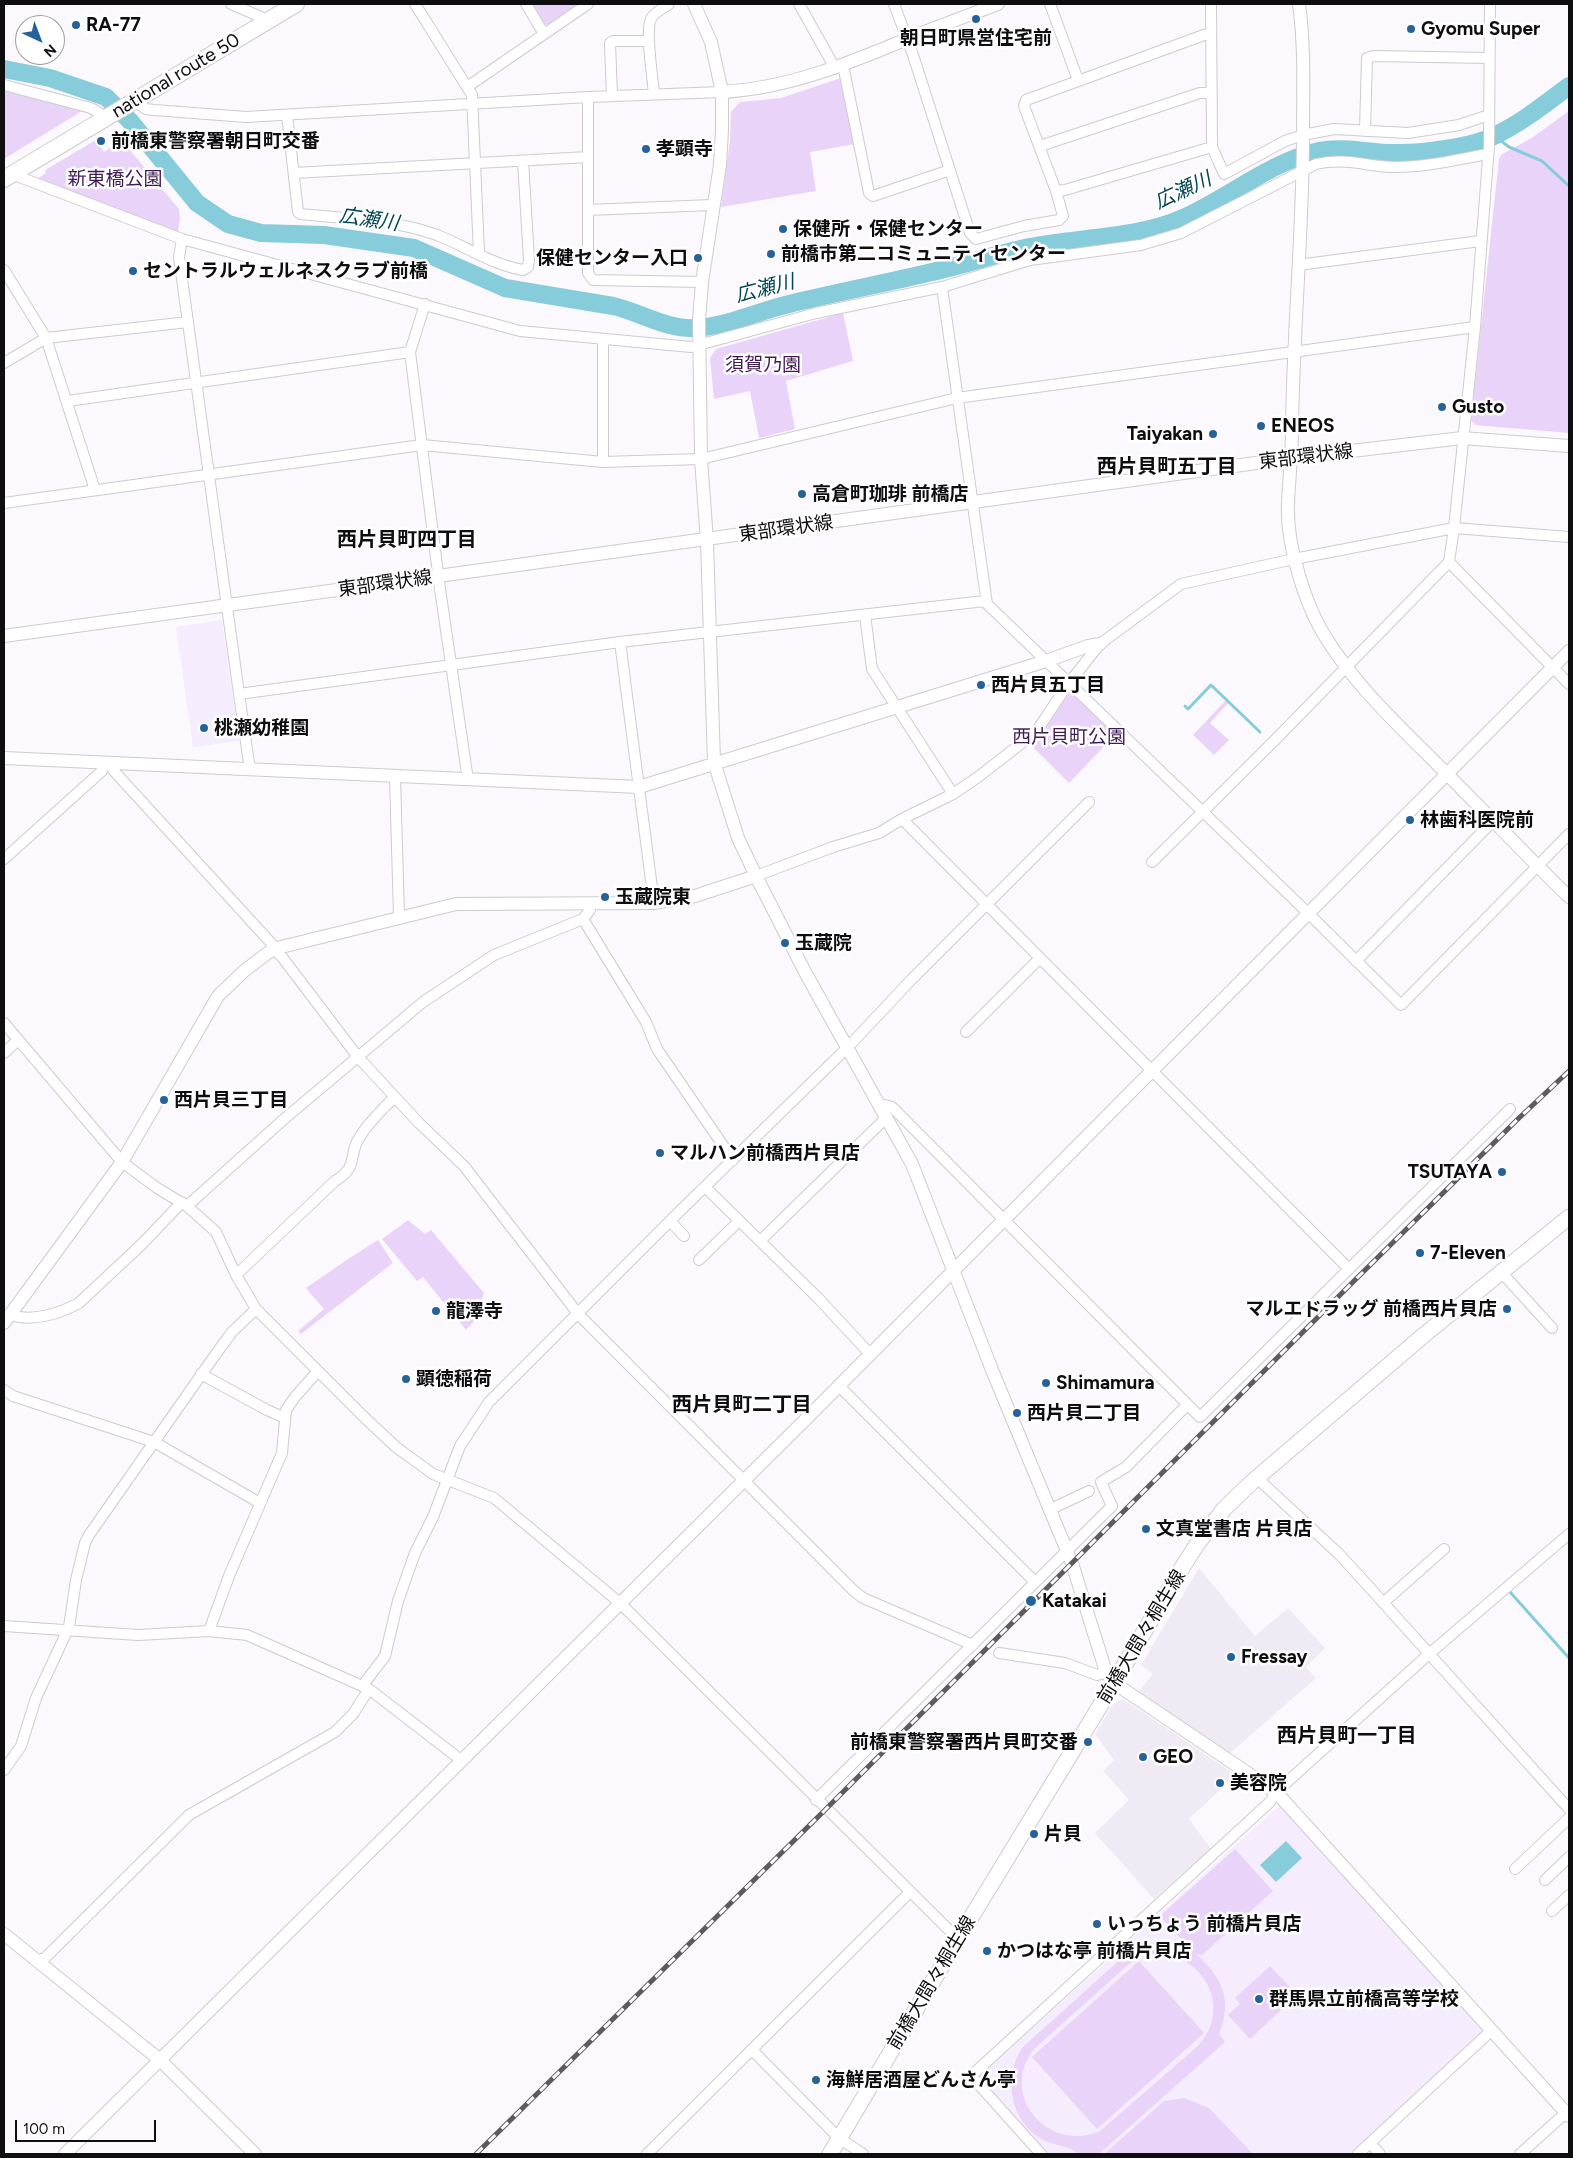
<!DOCTYPE html>
<html>
<head>
<meta charset="utf-8">
<style>
	body { margin:0 }
	#map { position:relative; width:1573px; height:2158px; overflow:hidden; background:#fbf9fd; font-family:Figtree,sans-serif }
	canvas { display:block }
	.frame { position:absolute; inset:0; border:5px solid #0e0d0f; pointer-events:none }
	.north { position:absolute; left:15px; top:15px; width:50px; height:50px; box-sizing:border-box; background:#fff; border:1px solid #9f9e9f; border-radius:50%; rotate:137deg; font-size:14px; font-weight:700; line-height:20px; text-align:center; color:#0e0d0f }
	.north::after { content:''; display:block; margin:auto; width:18px; height:22px; background:#246299; clip-path:polygon(50% 0,100% 100%,50% 72%,0 100%) }
	.scale { position:absolute; left:15px; top:2120px; width:141px; height:22px; box-sizing:border-box; border:2px solid #0e0d0f; border-top:0; padding-left:6px; font-size:15px; line-height:18px; white-space:nowrap; color:#0e0d0f; -webkit-text-stroke:4px #fff; paint-order:stroke }
</style>
</head>
<body>
<div id="map">
<canvas width="1573" height="2158"></canvas>
<div class="frame"></div>
<div class="north">N</div>
<div class="scale">100 m</div>
</div>
<script>
const g = document.querySelector('canvas').getContext('2d');
g.lineJoin = 'round';
function fillPath(path, color) { g.fillStyle = color; g.fill(path, 'evenodd'); }
function strokePath(path, color, width, dash) { g.strokeStyle = color; g.lineWidth = width; g.lineCap = dash ? 'butt' : 'round'; g.setLineDash(dash || []); g.stroke(path); }
function write(font, color, halo, rows, align = 'center') {
  g.font = font + ' Figtree,"Noto Sans JP",sans-serif'; g.lineWidth = 5; g.setLineDash([]); g.textBaseline = 'middle'; g.strokeStyle = halo; g.fillStyle = color; for (const [text, x, y, turn = 0] of rows) {
    g.save(); g.translate(x, y); g.rotate((+turn || 0) * Math.PI / 180); g.textAlign = isNaN(turn) ? turn : align; if (halo) g.strokeText(text, 0, 0); g.fillText(text, 0, 0); g.restore();
  }
}
fillPath(new Path2D(`
	M1199,1568L1255,1636L1288,1608L1325,1648L1306,1667L1316,1678L1229,1754L1138,1692L1153,1674L1141,1665Z
	M1123,1699L1236,1775L1189,1819L1211,1849L1154,1899L1095,1833L1129,1800L1103,1771L1114,1760L1095,1734L1113,1704Z`), '#f0eaf5');
fillPath(new Path2D(`
	M222,620L239,741L193,747L176,627Z
	M1279,1806L1281,1807L1483,2030V2035L1351,2154H1047L979,2078L980,2076Z`), '#f5ecfd');
fillPath(new Path2D(`
	M530,4H579L549,25L543,24Z
	M841,78L855,144L810,152L816,191L721,207L730,140L731,112L740,102L781,98Z
	M4,89L82,111L4,159Z
	M1569,111V433L1475,425L1471,420L1499,159L1501,155L1533,137Z
	M96,140L104,152L121,141L129,149L179,209L180,219L178,231L176,232L37,179L46,173L45,170Z
	M843,313L853,361L786,381L795,429L759,438L750,391L714,399L710,358L716,349Z
	M1068,684L1118,732L1069,783L1026,740Z
	M1226,700L1229,702L1210,723L1229,740L1214,755L1193,735Z
	M408,1220L425,1234L431,1230L484,1293L478,1312L480,1315L466,1330L423,1277L417,1281L382,1239Z
	M378,1240L393,1263L301,1334L298,1331L324,1309L306,1288L348,1259Z
	M1235,1849L1273,1891L1202,1955L1196,1954C1222,1977 1233,2000 1219,2034L1225,2042L1099,2154H1078C1069,2145 1055,2146 1043,2140C1010,2122 1003,2078 1022,2048L1133,1948C1152,1939 1173,1942 1192,1951L1160,1916ZM1150,1954C1201,1950 1235,2006 1198,2046L1100,2131C1047,2154 997,2093 1035,2048L1129,1964L1139,1957Z
	M1139,1961L1204,2033L1097,2129L1032,2057Z
	M1270,1966L1297,1995L1250,2039L1228,2015L1240,2004L1235,1998Z
	M1184,2098L1209,2108L1253,2154H1104L1164,2101Z`), '#ead3f9');
fillPath(new Path2D(`
	M1286,1841L1302,1858L1276,1882L1260,1865Z`), '#86ccda');
strokePath(new Path2D(`
	M1495,136L1509,147L1542,161L1569,186
	M1185,706L1188,709L1211,685L1260,732
	M1510,1592L1569,1658`), '#86ccda', 3);
strokePath(new Path2D(`
	M4,69L50,78L106,97L130,121L197,203L228,224L261,233L324,235L414,248L505,288L613,306C640,312 667,330 696,328C729,326 761,310 793,303C839,292 886,283 932,272C963,265 993,255 1025,248C1075,237 1138,239 1183,218C1229,198 1269,162 1319,151C1344,146 1369,153 1394,153C1421,154 1475,147 1498,134C1524,121 1546,103 1569,86`), '#86ccda', 18);
const minor = new Path2D(`
	M231,4L268,20
	M415,4L472,95L479,253
	M526,4L544,34
	M799,4L830,59L834,69
	M894,4L913,55L970,233L976,239L1024,226L1059,220L1063,216L1056,191L1024,106L1026,100L1204,35L1211,34
	M1050,4L1078,80
	M1211,4L1212,147L1224,174L1285,141L1303,135L1334,129L1408,133L1459,125L1489,115
	M1490,4L1489,146L1475,327L1454,528L1449,562L1569,684
	M843,65L869,193L873,196L950,170
	M4,85L91,108L106,117
	M467,87L588,4
	M654,94C653,80 645,30 651,19C653,13 664,8 669,4
	M612,96L610,43L613,41H649
	M134,101L146,109L154,110L246,117L588,97
	M287,115L298,212L301,214C347,219 393,219 437,235C465,246 493,265 523,270L528,267L529,260L523,161
	M1365,131L1367,58L1374,56L1489,58
	M1040,146L1200,93H1211
	M9,173L182,239L520,331L691,347L816,313L942,287L1030,260L1141,245L1181,233L1316,164C1346,157 1368,167 1396,167C1427,167 1458,159 1488,154
	M294,173L588,157
	M1056,191L1065,190L1212,147
	M588,210L712,205
	M182,239L179,257L239,694
	M1298,265L1480,241
	M4,270L46,338L95,490
	M702,282L593,280L588,273V97L722,92
	M942,287L987,604L1308,913L1396,1000L1401,1005L1569,834
	M425,304L410,352L440,589L468,780
	M4,363L46,338L188,322
	M68,401L410,352
	M603,462V340
	M4,503L422,445L603,462L701,459L957,398L1475,327
	M865,615L872,669L953,794
	M620,642L654,903
	M112,763L113,770L272,944L273,949L282,957L358,1057L418,1122L464,1166L579,1315L854,1591L863,1598L973,1645
	M250,770L239,694L620,642L985,601
	M395,777L399,917
	M902,819L1349,1269
	M4,859L102,771L104,763
	M1152,862L1275,740L1449,562
	M756,876L833,847L879,833L902,819L953,794L978,777L1036,732L1068,684L1100,644L1181,584L1294,559L1454,528L1569,537
	M583,919L646,1022L657,1049L733,1160
	M1356,961L1493,821
	M4,1023L122,1162L157,1188L187,1206L216,1232L236,1275L256,1309L364,1417L396,1447L433,1474L494,1498L620,1603L958,1939
	M966,1032L1040,958
	M4,1053L18,1040
	M879,1107L885,1105L892,1107L1200,1417L1510,1109
	M705,1187L819,1299L870,1354
	M187,1206L283,1120L423,1002L494,955L583,919L590,910L587,903
	M670,1221L684,1236
	M760,1241L887,1117
	M699,1260L739,1221
	M1502,1273L1552,1328
	M236,1275L335,1181C359,1167 348,1155 359,1138C366,1126 384,1107 395,1097
	M10,1315C32,1322 59,1314 79,1303L142,1244L182,1202
	M201,1374L267,1410L285,1418
	M839,1386L1035,1582
	M4,1390L13,1396L154,1442L260,1503
	M1257,1478L1339,1554L1361,1578L1569,1809
	M1049,1510L1089,1491
	M1383,1603L1444,1549
	M4,1626L138,1635L209,1631L247,1635L369,1689L461,1760
	M209,1631L229,1576L282,1453L286,1410L295,1397L318,1371
	M999,1653L1065,1663L1097,1675L1106,1672
	M363,1685L385,1656L398,1601L415,1553L433,1517L460,1446L489,1402L680,1211L848,1047L912,979L1089,802
	M4,1770L21,1746L36,1698L69,1627L76,1580L85,1543L89,1535L213,1358L232,1332L256,1309
	M816,1800L1110,1508L1112,1506L1101,1482L1126,1467L1187,1405
	M1515,1869L1569,1818
	M1545,1880L1569,1857
	M1552,1911L1569,1895
	M37,1960L45,1958L189,1815L335,1732L353,1714L369,1689
	M752,2050L839,2138L863,2154
	M1370,2143L1380,2154
	M647,2154L910,1892
	M1041,2154L971,2076L1270,1802L1276,1792L1429,1654L1569,1534
	M1358,2154L1492,2030
	M1520,2154L1569,2110`);
const tertiary = new Path2D(`
	M694,4L711,42L722,92V130L720,165L702,282L699,320L701,459L707,541L714,762L738,838L756,876L805,972L912,1164L992,1370L1072,1563L1106,1672L1114,1683L1276,1792L1569,2116
	M1299,4C1305,47 1303,90 1303,134C1303,232 1293,331 1292,429C1292,454 1289,479 1288,504C1286,543 1305,605 1326,638C1356,686 1398,725 1438,765C1482,809 1525,854 1569,897
	M722,92C792,88 854,61 919,34C945,24 972,14 998,4
	M4,636L1292,458L1462,438L1569,446
	M4,758L639,787L1046,661L1088,646L1100,644
	M4,1323L122,1162L218,996L244,971L273,949L456,904L654,903L695,896L756,876
	M4,1934L160,2060L255,2154
	M65,2154L806,1419L1569,651`);
const primary = new Path2D(`
	M830,2154L958,1939L1114,1683L1178,1574L1198,1543L1224,1509L1252,1482L1424,1335L1569,1217`);
const trunk = new Path2D(`
	M4,179L296,4`);
strokePath(minor, '#cecbcf', 12);
strokePath(tertiary, '#cecbcf', 14);
strokePath(primary, '#cecbcf', 17);
strokePath(trunk, '#cecbcf', 18);
strokePath(minor, '#fff', 10);
strokePath(tertiary, '#fff', 12);
strokePath(primary, '#fff', 15);
strokePath(trunk, '#fff', 16);
const rail = new Path2D(`
	M476,2154L826,1809L1358,1277L1519,1118L1569,1071`);
strokePath(rail, '#5d5b5e', 5);
strokePath(rail, '#fff', 3, [9]);
for (const [x, y, r, color] of [
	[976,19,5,"#246299"],
	[76,25,5,"#246299"],
	[1411,29,5,"#246299"],
	[101,141,5,"#246299"],
	[646,149,5,"#246299"],
	[783,229,5,"#246299"],
	[771,254,5,"#246299"],
	[698,258,5,"#246299"],
	[133,271,5,"#246299"],
	[1442,407,5,"#246299"],
	[1261,426,5,"#246299"],
	[1213,434,5,"#246299"],
	[802,494,5,"#246299"],
	[981,685,5,"#246299"],
	[204,728,5,"#246299"],
	[1410,820,5,"#246299"],
	[605,897,5,"#246299"],
	[785,943,5,"#246299"],
	[164,1100,5,"#246299"],
	[660,1153,5,"#246299"],
	[1502,1172,5,"#246299"],
	[1420,1253,5,"#246299"],
	[1507,1309,5,"#246299"],
	[436,1311,5,"#246299"],
	[406,1379,5,"#246299"],
	[1046,1383,5,"#246299"],
	[1017,1413,5,"#246299"],
	[1146,1529,5,"#246299"],
	[1031,1601,6,"#246299"],
	[1231,1657,5,"#246299"],
	[1088,1742,5,"#246299"],
	[1143,1757,5,"#246299"],
	[1220,1783,5,"#246299"],
	[1034,1834,5,"#246299"],
	[1097,1924,5,"#246299"],
	[987,1951,5,"#246299"],
	[1259,1999,5,"#246299"],
	[816,2080,5,"#246299"]
]) { const dot = new Path2D(); dot.arc(x, y, r, 0, 2 * Math.PI); g.fillStyle = color; g.fill(dot); strokePath(dot, '#fff', 2); }
write('bold 19px', '#0e0d0f', '#fff', [
	["RA-77",86,25],
	["Gyomu Super",1421,29],
	["朝日町県営住宅前",976,38,"center"],
	["前橋東警察署朝日町交番",111,141],
	["孝顕寺",656,149],
	["保健所・保健センター",793,229],
	["前橋市第二コミュニティセンター",781,254],
	["保健センター入口",688,258,"right"],
	["セントラルウェルネスクラブ前橋",143,271],
	["Gusto",1452,407],
	["ENEOS",1271,426],
	["Taiyakan",1203,434,"right"],
	["高倉町珈琲 前橋店",812,494],
	["西片貝五丁目",991,685],
	["桃瀬幼稚園",214,728],
	["林歯科医院前",1420,820],
	["玉蔵院東",615,897],
	["玉蔵院",795,943],
	["西片貝三丁目",174,1100],
	["マルハン前橋西片貝店",670,1153],
	["TSUTAYA",1492,1172,"right"],
	["7-Eleven",1430,1253],
	["マルエドラッグ 前橋西片貝店",1497,1309,"right"],
	["龍澤寺",446,1311],
	["顕徳稲荷",416,1379],
	["Shimamura",1056,1383],
	["西片貝二丁目",1027,1413],
	["文真堂書店 片貝店",1156,1529],
	["Katakai",1042,1601],
	["Fressay",1241,1657],
	["前橋東警察署西片貝町交番",1078,1742,"right"],
	["GEO",1153,1757],
	["美容院",1230,1783],
	["片貝",1044,1834],
	["いっちょう 前橋片貝店",1107,1924],
	["かつはな亭 前橋片貝店",997,1951],
	["群馬県立前橋高等学校",1269,1999],
	["海鮮居酒屋どんさん亭",826,2080]
], 'left');
write('19px', '#0e0d0f', '#fff', [
	["national route 50",176,76,-31],
	["東部環状線",1306,457,-7],
	["東部環状線",786,529,-8],
	["東部環状線",385,584,-8],
	["前橋大間々桐生線",1142,1637,-59],
	["前橋大間々桐生線",932,1983,-59]
]);
write('19px', '#401b54', '#fff', [
	["新東橋公園",115,179],
	["須賀乃園",763,365],
	["西片貝町公園",1069,737]
]);
write('italic 20px', '#024550', '#fff', [
	["広瀬川",1183,191,-25],
	["広瀬川",369,220,8],
	["広瀬川",765,289,-14]
]);
write('bold 20px', '#0e0d0f', '#fff', [
	["西片貝町五丁目",1167,467],
	["西片貝町四丁目",407,540],
	["西片貝町二丁目",742,1405],
	["西片貝町一丁目",1347,1736]
]);
</script>
</body>
</html>
